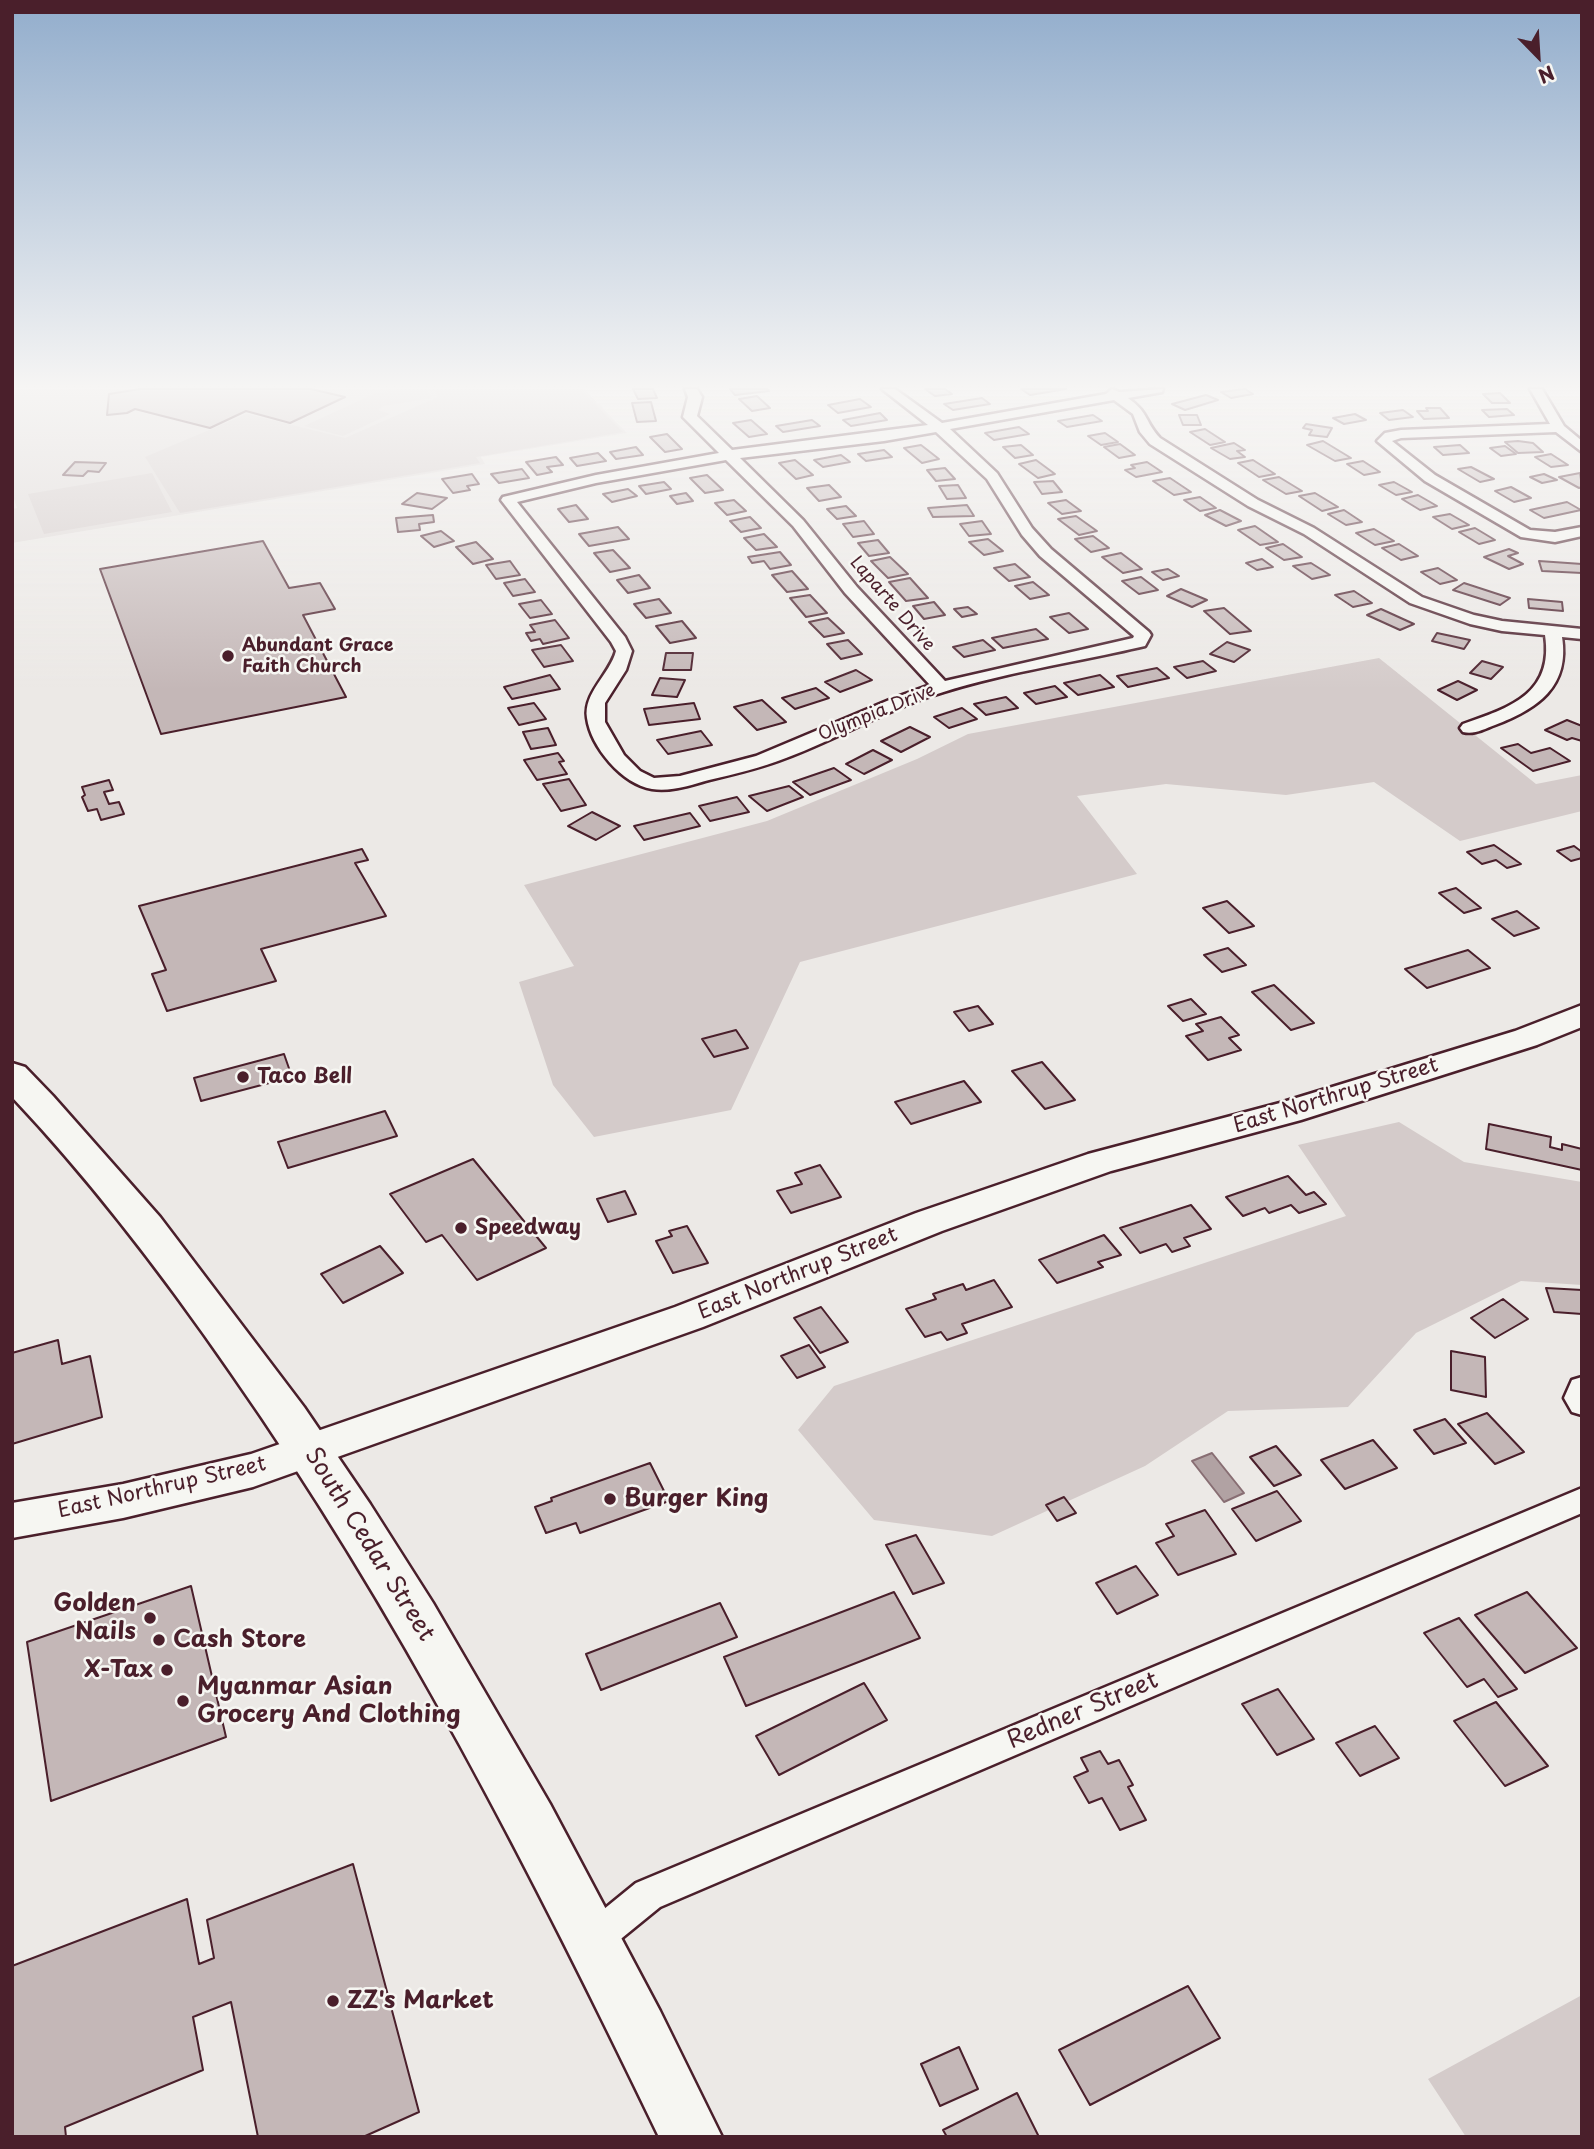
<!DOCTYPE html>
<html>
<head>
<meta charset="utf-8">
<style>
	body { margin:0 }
	#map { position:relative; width:1594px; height:2149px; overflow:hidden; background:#ece9e6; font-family:"Playpen Sans",sans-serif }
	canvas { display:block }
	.frame { position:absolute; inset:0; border:14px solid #4a1f2b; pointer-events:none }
	.north { position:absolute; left:1503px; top:21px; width:70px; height:70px; -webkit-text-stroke:5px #f6f6f2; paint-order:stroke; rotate:156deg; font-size:19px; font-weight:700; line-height:28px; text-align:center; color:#4a1f2b }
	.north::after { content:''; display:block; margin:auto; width:24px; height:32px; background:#4a1f2b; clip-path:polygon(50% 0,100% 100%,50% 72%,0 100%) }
</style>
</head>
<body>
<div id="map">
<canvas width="1594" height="2149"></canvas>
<div class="frame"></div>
<div class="north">N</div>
</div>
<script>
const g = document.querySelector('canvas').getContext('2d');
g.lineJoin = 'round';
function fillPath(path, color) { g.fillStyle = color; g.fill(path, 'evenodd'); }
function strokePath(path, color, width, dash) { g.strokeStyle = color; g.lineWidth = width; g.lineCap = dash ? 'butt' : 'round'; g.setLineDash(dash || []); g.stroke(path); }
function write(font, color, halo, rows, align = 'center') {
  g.font = font + ' "Playpen Sans",sans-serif'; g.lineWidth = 5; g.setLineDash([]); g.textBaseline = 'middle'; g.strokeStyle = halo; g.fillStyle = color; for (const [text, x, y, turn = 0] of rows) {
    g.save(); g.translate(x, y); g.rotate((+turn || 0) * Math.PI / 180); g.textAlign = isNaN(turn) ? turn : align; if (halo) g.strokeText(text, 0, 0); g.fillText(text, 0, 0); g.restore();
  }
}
fillPath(new Path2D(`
	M12,389H584L627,433L481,457L485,464L12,543V509L17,508L12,493Z`), '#e0dad8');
fillPath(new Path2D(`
	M404,389H427L432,398L383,406L378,410L390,414L343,436L304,426L376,393Z
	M433,389H580L623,432L476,457L480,463L180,513L145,457L247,414L345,438L438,397Z
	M152,473L172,512L44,534L28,494Z
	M1379,658L1536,784L1582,775V811L1460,841L1374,782L1286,795L1166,784L1077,796L1137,874L800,962L731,1110L594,1137L553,1085L519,982L574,966L524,885L767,821L917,759L968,734Z
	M1399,1122L1464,1162L1582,1182V1285L1521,1281L1416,1333L1348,1407L1228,1411L1145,1466L992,1536L874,1520L798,1430L834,1386L1346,1216L1298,1145Z
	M1582,1995V2137H1466L1428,2079Z`), '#d4cbca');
const water = new Path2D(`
	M1212,1453L1244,1493L1224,1502L1192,1461Z`);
fillPath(water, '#b1a2a3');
strokePath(water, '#886e73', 2);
const building = new Path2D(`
	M140,389H311L345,397L290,423L246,411L210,428L135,409L127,413L107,415L109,394Z
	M633,389H653L657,398L638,399Z
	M730,389H767L769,391L735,395Z
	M925,389H945L952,394L935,396Z
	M1021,389H1066L1030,395Z
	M1245,389L1253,394L1231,398L1221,392Z
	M1500,393L1510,403H1492L1483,394Z
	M1206,395L1218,400L1185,410L1172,404Z
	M757,396L770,408L752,411L739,399Z
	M982,398L990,404L953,410L944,404Z
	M860,399L871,407L838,413L828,405Z
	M651,402L656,421L637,422L632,403Z
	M1426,408H1440L1449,418L1424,419L1417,411H1428Z
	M1507,409L1514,415L1489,417L1482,410Z
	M1403,410L1413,417L1389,420L1380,413Z
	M880,413L887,420L851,426L843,420Z
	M1355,414L1366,420L1344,424L1333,418Z
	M1093,415L1102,421L1067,427L1058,421Z
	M1179,415H1197L1201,425H1183Z
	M751,420L767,434L749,437L733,423Z
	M812,420L820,426L783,432L776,426Z
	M1306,424L1332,428L1327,437L1309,435L1312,430L1303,428Z
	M1019,427L1029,434L994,440L985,433Z
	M1205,429L1225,442L1210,445L1190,432Z
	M1105,433L1118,442L1101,445L1088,436Z
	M667,434L682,449L665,452L650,437Z
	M1323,441L1351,458L1335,461L1307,445Z
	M1518,441L1533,443L1543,452L1518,453L1505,442Z
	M1234,443L1245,450L1237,451L1245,457L1230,459L1211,448Z
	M1120,444L1135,455L1119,458L1104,447Z
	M921,445L939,459L922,463L904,448Z
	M1021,445L1033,455L1015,458L1003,447Z
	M1460,445L1469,453L1443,455L1434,447Z
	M1505,446L1516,454L1501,456L1490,448Z
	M636,447L643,455L616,459L610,452Z
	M884,450L892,457L866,461L858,454Z
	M598,453L606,461L577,466L570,458Z
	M1551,454L1568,465L1551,467L1535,457Z
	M841,455L850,462L823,467L814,460Z
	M556,457L563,465L547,467L552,472L537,475L526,462Z
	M795,460L813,475L796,479L779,463Z
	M1036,460L1055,474L1038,478L1019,464Z
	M1253,460L1275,474L1259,477L1238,463Z
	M1363,461L1380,472L1364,475L1347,464Z
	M75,462L106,463L99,472L88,471L83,476L63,475Z
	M1147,462L1162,472L1136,477L1125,470L1135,468L1131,465Z
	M1471,467L1494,479L1480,482L1458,469Z
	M945,468L955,479L936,481L927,470Z
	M522,469L529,478L499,483L491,474Z
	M1580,473L1582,487L1579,488L1559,477Z
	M472,474L479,484L467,486L470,490L453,493L442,479Z
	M1544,474L1557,480L1542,483L1530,477Z
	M707,475L723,490L705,493L690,478Z
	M1279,477L1302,491L1286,494L1263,480Z
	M1170,478L1191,492L1174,495L1153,481Z
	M1053,481L1062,492L1042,494L1034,482Z
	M664,482L671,489L646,494L639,486Z
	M1394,482L1412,492L1396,495L1379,485Z
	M829,485L841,497L819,501L807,488Z
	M958,485L966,498L947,499L939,486Z
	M1511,487L1531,498L1514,502L1495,491Z
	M628,489L637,496L612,502L603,494Z
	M417,493L447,498L432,509L402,504Z
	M686,493L693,501L677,504L670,496Z
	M1315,493L1338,507L1322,511L1299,496Z
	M1418,495L1437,506L1420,510L1402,499Z
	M1200,497L1216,508L1200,511L1184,500Z
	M734,500L746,511L727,515L715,503Z
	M1066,500L1081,511L1062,514L1048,503Z
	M1567,502L1581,510L1544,518L1530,510Z
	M576,505L588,519L569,522L558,509Z
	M967,505L974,516L933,517L928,508Z
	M846,506L856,516L837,519L827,509Z
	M1220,510L1241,521L1226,526L1205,515Z
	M1344,510L1362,522L1346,525L1328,514Z
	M1450,514L1469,525L1452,529L1433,517Z
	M433,515L434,522L419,524L420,530L398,532L396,518Z
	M1076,516L1097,531L1079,535L1058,519Z
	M750,517L761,528L741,532L730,521Z
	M864,521L874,534L853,537L843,524Z
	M982,521L991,534L969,536L960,524Z
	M1255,526L1278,542L1260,545L1238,530Z
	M618,527L629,539L589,546L579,534Z
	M1475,528L1495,540L1479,544L1459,532Z
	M1374,529L1394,541L1375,545L1356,533Z
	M441,531L454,541L434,547L421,536Z
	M764,534L777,547L756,550L744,538Z
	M1093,536L1109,548L1091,552L1075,539Z
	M988,539L1003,551L984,555L969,542Z
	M878,540L889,553L869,556L858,543Z
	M263,541L289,588L320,583L335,609L303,615L346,697L161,734L100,569Z
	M476,542L493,559L473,564L456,547Z
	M1283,544L1302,557L1284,560L1266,548Z
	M1399,544L1418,556L1401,560L1382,548Z
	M1509,549L1518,553L1508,556L1523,564L1509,569L1484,557Z
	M613,550L630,568L610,572L594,553Z
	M780,552L791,565L770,569L764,561L752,563L748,557Z
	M1121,553L1142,569L1123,573L1102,557Z
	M890,557L908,574L888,578L871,561Z
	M1262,559L1273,567L1257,570L1246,563Z
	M510,561L520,575L496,579L486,565Z
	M1539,561L1582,564V573L1542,571Z
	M1311,563L1330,575L1312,579L1293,566Z
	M1015,564L1030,577L1009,581L994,568Z
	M1438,568L1457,580L1440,584L1421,572Z
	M1168,569L1179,576L1163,580L1152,572Z
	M792,571L808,589L787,592L772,575Z
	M639,575L650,588L628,593L617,580Z
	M1141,577L1158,590L1139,594L1122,581Z
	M910,578L928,598L906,601L889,582Z
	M525,579L535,592L513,596L504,583Z
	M1033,582L1049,595L1030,599L1015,586Z
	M1464,583L1510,598L1500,605L1453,590Z
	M1181,589L1207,600L1192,607L1167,596Z
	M1354,591L1372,603L1353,607L1335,595Z
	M810,595L827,613L806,617L790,598Z
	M659,599L671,613L646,618L634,604Z
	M1528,599L1562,602L1563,611L1529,608Z
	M541,600L552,614L530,618L519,604Z
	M934,602L945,615L924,619L913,606Z
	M968,607L977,614L962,617L954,609Z
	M1224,608L1251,631L1230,634L1204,611Z
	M1381,609L1414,624L1400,630L1367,615Z
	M1069,613L1088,629L1069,633L1050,617Z
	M828,618L844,633L824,637L809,622Z
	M555,620L569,638L543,644L540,639L531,641L526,633L535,632L530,625Z
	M682,621L696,638L670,643L656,626Z
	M1036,629L1048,639L1003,648L992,638Z
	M1437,633L1470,640L1464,649L1432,641Z
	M848,640L862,654L841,659L827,644Z
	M983,640L995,650L964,657L953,647Z
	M1227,642L1250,650L1234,662L1210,654Z
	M561,645L573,661L544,667L532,650Z
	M666,653H693L691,670H663Z
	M1203,661L1216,671L1187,678L1174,667Z
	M1482,661L1503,667L1491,679L1470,673Z
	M1157,668L1169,678L1128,687L1117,676Z
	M856,670L872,680L840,692L825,682Z
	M550,675L560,689L512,699L504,687Z
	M1100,675L1114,687L1078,695L1064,683Z
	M660,678L685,680L677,697L652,695Z
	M1458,681L1477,690L1457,700L1438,690Z
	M1055,686L1067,697L1036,704L1024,693Z
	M816,688L829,698L795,709L782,698Z
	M1006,697L1018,708L986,715L974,704Z
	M762,700L786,722L757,730L734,707Z
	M534,703L546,719L519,725L508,708Z
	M694,703L700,719L649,725L644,709Z
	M962,708L977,719L949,728L934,717Z
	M1567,720L1582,726V741L1572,738L1567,740L1545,730Z
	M910,727L930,737L901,752L881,741Z
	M548,728L556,745L531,749L523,732Z
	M701,731L712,745L668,754L657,740Z
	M1518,744L1531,753L1550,748L1570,761L1533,771L1501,748Z
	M873,750L892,760L864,774L846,764Z
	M558,753L564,761L559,762L567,774L537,780L524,760Z
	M834,768L851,780L810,795L793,782Z
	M569,779L586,805L561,811L543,784Z
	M109,780L113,790L104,792L109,804L119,802L124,814L101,820L97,809L88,811L82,797L85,795L82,787Z
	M789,786L803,797L767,811L749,796Z
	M737,797L749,812L710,821L699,806Z
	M592,812L620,826L596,840L568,826Z
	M690,813L700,826L644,840L634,826Z
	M1494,845L1521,864L1507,868L1496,860L1482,864L1467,852Z
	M1574,846L1582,852V858L1571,861L1557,851Z
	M362,849L368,860L355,863L386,916L261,949L276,981L167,1011L152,974L166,970L139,906Z
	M1456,888L1481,908L1464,913L1439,893Z
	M1227,901L1254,926L1229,933L1203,908Z
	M1517,911L1539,928L1514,936L1492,919Z
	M1228,948L1246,965L1222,972L1204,955Z
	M1468,950L1490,968L1427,988L1405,969Z
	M1274,985L1314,1023L1291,1030L1252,992Z
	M1191,999L1206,1014L1183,1021L1168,1006Z
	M978,1006L993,1024L969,1031L954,1012Z
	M1221,1017L1239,1035L1229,1038L1241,1050L1208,1060L1186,1036L1203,1031L1196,1024Z
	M736,1030L748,1048L714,1057L702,1039Z
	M284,1054L292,1077L201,1101L194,1078Z
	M1042,1062L1075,1100L1045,1109L1012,1071Z
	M964,1081L981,1102L911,1124L895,1102Z
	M385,1111L397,1136L288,1168L278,1142Z
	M1489,1124L1551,1137L1550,1147L1562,1150V1144L1582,1149V1170L1486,1149Z
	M473,1159L546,1248L477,1280L442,1235L426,1242L390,1194Z
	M820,1165L841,1197L791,1213L777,1191L802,1184L795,1173Z
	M1288,1176L1306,1195L1314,1192L1326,1204L1299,1213L1291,1205L1269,1213L1265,1208L1243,1216L1226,1197Z
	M625,1191L636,1214L608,1222L597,1199Z
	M1191,1205L1211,1229L1184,1238L1190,1246L1172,1252L1166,1244L1140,1253L1120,1228Z
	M687,1226L708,1263L673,1273L656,1241L672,1236L669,1231Z
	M1104,1235L1121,1255L1098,1262L1103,1267L1057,1283L1039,1260Z
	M380,1246L403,1273L343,1303L321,1274Z
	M994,1280L1012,1307L962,1324L967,1333L947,1340L941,1332L925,1337L906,1309L936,1299L933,1294L963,1284L966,1290Z
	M1546,1288L1582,1290V1314L1554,1312Z
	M1503,1299L1528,1319L1495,1338L1471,1318Z
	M821,1307L848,1342L820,1353L794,1318Z
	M58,1340L62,1364L90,1356L102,1417L12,1444V1353Z
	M809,1345L825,1367L797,1378L781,1356Z
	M1451,1351L1485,1357L1486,1397L1451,1390Z
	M1487,1413L1524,1452L1495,1464L1458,1424Z
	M1445,1419L1466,1443L1434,1454L1414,1430Z
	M1373,1440L1397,1468L1345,1489L1321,1460Z
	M1276,1446L1301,1475L1274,1486L1250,1457Z
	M650,1463L669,1501L580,1533L576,1523L546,1533L535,1507L552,1501L551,1498Z
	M1277,1491L1301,1521L1256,1541L1232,1509Z
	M1064,1497L1076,1513L1057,1521L1046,1505Z
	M1205,1510L1236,1554L1178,1575L1156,1543L1174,1536L1166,1524Z
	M916,1535L944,1583L913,1594L886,1545Z
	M1136,1566L1158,1595L1117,1614L1096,1583Z
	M191,1586L226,1737L51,1801L27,1642Z
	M894,1592L920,1638L746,1706L724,1657Z
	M1527,1592L1577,1648L1525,1673L1475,1615Z
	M720,1603L737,1637L601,1690L586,1654Z
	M1459,1618L1517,1689L1498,1697L1484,1679L1467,1687L1424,1633Z
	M864,1683L887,1720L779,1775L756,1736Z
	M1278,1689L1314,1739L1277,1755L1242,1704Z
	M1496,1702L1548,1766L1505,1786L1454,1721Z
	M1375,1726L1399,1758L1360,1776L1336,1743Z
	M1100,1751L1108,1764L1119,1760L1133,1785L1128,1787L1146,1820L1120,1830L1102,1798L1089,1803L1074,1777L1088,1771L1081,1758Z
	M353,1864L419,2112L363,2137H258L231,2002L193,2017L203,2070L65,2127L66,2137H12V1966L187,1899L199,1964L214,1958L207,1920Z
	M1188,1986L1220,2038L1090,2105L1059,2050Z
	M959,2047L978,2089L940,2106L921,2064Z
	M1017,2093L1039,2137H947L943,2130Z`);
fillPath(building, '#c4b7b7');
strokePath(building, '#4a1f2b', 2);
const street = new Path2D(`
	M685,389H697L702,397L697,416L732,450L928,425L882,389H895L942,423L1106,394L1112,389L1119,392L1163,389L1162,392L1128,398C1150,414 1144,421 1160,438L1258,500L1314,528L1422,597L1474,615L1502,621L1582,629V639L1562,637C1570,687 1537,709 1495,725C1484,729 1474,735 1463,732L1460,728L1463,724C1509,708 1554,694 1545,635L1502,631L1470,624L1410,603L1304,534L1248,506L1150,444L1140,432L1133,414L1114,400L950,429L997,473L1032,528L1051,549L1149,632L1151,635L1145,646C1073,663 998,673 928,697C879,714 834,740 786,758C761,768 735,774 709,780C691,785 671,792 652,789C622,784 591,747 587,718C583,693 610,674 616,651L611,642L501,500L503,497L596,475L719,453L683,417L688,397ZM936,432L987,479L1022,535L1040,556L1134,636L1133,638L945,681L857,587L803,520L740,458L884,441ZM726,460L793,526L845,593L930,685L894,698L756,756L680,776L654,778L640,771L624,755L605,722V703L626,670L632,651L625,637L517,502L596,483Z
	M1530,389H1542L1564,426L1582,441V452L1556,432L1401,438L1392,441L1435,475L1530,530L1555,532L1582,527V536L1555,542L1521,537L1425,481L1377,441L1385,433L1401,430L1550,424Z
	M1582,1377V1415L1572,1412L1564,1398L1572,1380Z
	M1582,1488V1513L660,1907L606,1951L594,1956L582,1951L576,1939L582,1927L636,1883Z`);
const secondary = new Path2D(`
	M1582,1005V1027L1537,1045L1301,1120L1111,1171L942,1231L703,1327L253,1487L123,1518L12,1538V1503L123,1484L251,1454L675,1307L916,1213L1088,1154L1280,1103L1515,1031Z`);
const primary = new Path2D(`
	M12,1063L25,1067L53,1096L160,1217L304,1407L370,1504L433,1603L550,1804L660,2011L722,2137H659C532,1873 399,1613 231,1373C164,1276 93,1183 12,1097Z`);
strokePath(street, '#4a1f2b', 5);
strokePath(secondary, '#4a1f2b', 5);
strokePath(primary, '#4a1f2b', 5);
fillPath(street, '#f6f6f2');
fillPath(secondary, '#f6f6f2');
fillPath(primary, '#f6f6f2');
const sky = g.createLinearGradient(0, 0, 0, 690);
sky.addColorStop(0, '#92adcc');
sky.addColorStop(0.56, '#f6f5f4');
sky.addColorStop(1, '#f6f5f400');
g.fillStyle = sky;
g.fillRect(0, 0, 1594, 690);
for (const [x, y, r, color] of [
	[228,656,7,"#4a1f2b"],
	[243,1077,7,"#4a1f2b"],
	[461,1228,7,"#4a1f2b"],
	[610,1499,7,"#4a1f2b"],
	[150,1618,7,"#4a1f2b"],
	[159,1640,7,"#4a1f2b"],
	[167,1670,7,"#4a1f2b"],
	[183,1701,7,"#4a1f2b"],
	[333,2001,7,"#4a1f2b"]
]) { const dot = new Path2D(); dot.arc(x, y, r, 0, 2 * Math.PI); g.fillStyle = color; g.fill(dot); strokePath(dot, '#f6f6f2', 2.5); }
write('18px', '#4a1f2b', '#f6f6f2', [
	["Laparte Drive",892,604,49],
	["Olympia Drive",877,713,-22]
]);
write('bold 18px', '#4a1f2b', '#f6f6f2', [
	["Abundant Grace",242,646],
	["Faith Church",242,667]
], 'left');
write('bold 21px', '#4a1f2b', '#f6f6f2', [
	["Taco Bell",257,1077],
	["Speedway",475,1228]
], 'left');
write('21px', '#4a1f2b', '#f6f6f2', [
	["East Northrup Street",1336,1096,-17],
	["East Northrup Street",798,1274,-22],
	["East Northrup Street",162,1488,-13]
]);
write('bold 24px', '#4a1f2b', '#f6f6f2', [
	["Burger King",624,1499],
	["Golden",136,1604,"right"],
	["Nails",136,1632,"right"],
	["Cash Store",173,1640],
	["X-Tax",153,1670,"right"],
	["Myanmar Asian",197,1687],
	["Grocery And Clothing",197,1715],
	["ZZ's Market",347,2001]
], 'left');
write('24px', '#4a1f2b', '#f6f6f2', [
	["South Cedar Street",369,1545,58],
	["Redner Street",1083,1711,-23]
]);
</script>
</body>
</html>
